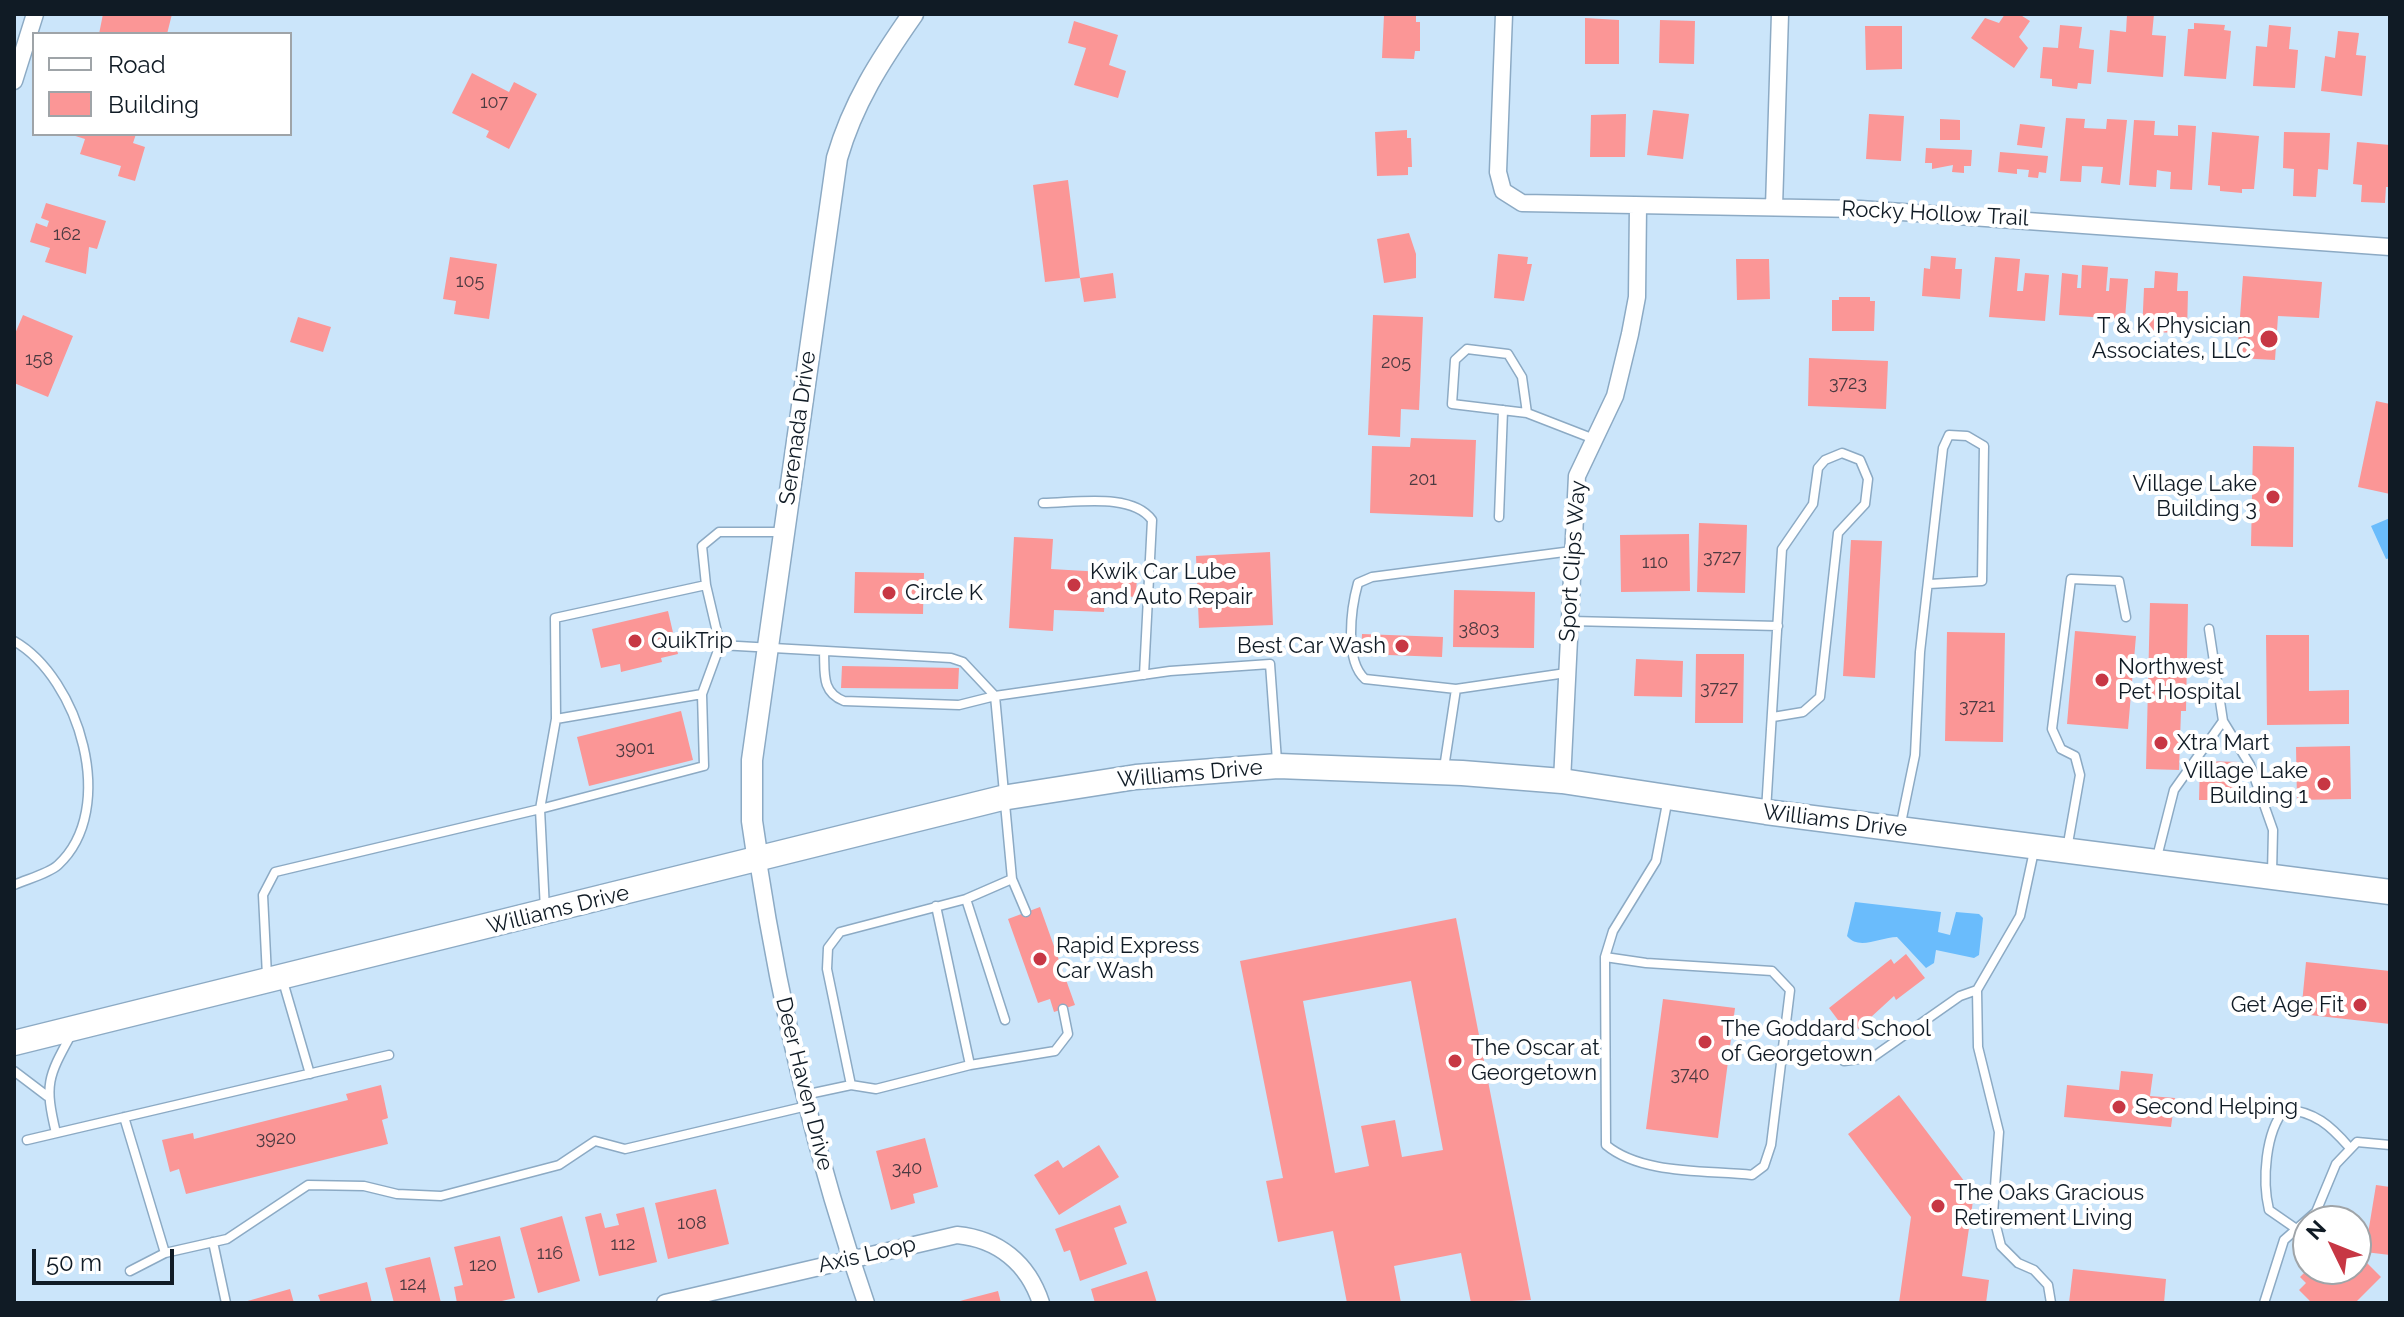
<!DOCTYPE html>
<html>
<head>
<meta charset="utf-8">
<style>
	body { margin:0 }
	#map { position:relative; width:2404px; height:1317px; overflow:hidden; background:#cbe5fa; font-family:Raleway,sans-serif }
	canvas { display:block }
	.frame { position:absolute; inset:0; border:16px solid #101b25; pointer-events:none }
	.legend { position:absolute; left:32px; top:32px; width:260px; height:104px; box-sizing:border-box; background:#fff; border:2px solid #9fa4a8; margin:0; padding:10px 14px; list-style:none; font-size:24px; color:#101b25 }
	.legend li { display:flex; align-items:center; gap:16px; height:40px }
	.legend b { width:40px; border:2px solid #9fa4a8 }
	.north { position:absolute; left:2292px; top:1205px; width:80px; height:80px; box-sizing:border-box; background:#fff; border:2px solid #9fa4a8; border-radius:50%; rotate:313deg; font-size:22px; font-weight:700; line-height:32px; text-align:center; color:#101b25 }
	.north::after { content:''; display:block; margin:auto; width:28px; height:36px; background:#c73744; clip-path:polygon(50% 0,100% 100%,50% 72%,0 100%) }
	.scale { position:absolute; left:32px; top:1249px; width:142px; height:36px; box-sizing:border-box; border:4px solid #101b25; border-top:0; padding-left:10px; font-size:24px; line-height:28px; white-space:nowrap; color:#101b25; -webkit-text-stroke:6px #fff; paint-order:stroke }
</style>
</head>
<body>
<div id="map">
<canvas width="2404" height="1317"></canvas>
<div class="frame"></div>
<ul class="legend">
<li><b style="height:10px;background:#fff"></b>Road</li>
<li><b style="height:22px;background:#fb9696"></b>Building</li>
</ul>
<div class="north">N</div>
<div class="scale">50 m</div>
</div>
<script>
const g = document.querySelector('canvas').getContext('2d');
g.lineJoin = 'round';
function fillPath(path, color) { g.fillStyle = color; g.fill(path, 'evenodd'); }
function strokePath(path, color, width, dash) { g.strokeStyle = color; g.lineWidth = width; g.lineCap = dash ? 'butt' : 'round'; g.setLineDash(dash || []); g.stroke(path); }
function write(font, color, halo, rows, align = 'center') {
  g.font = font + ' Raleway,sans-serif'; g.lineWidth = 8; g.setLineDash([]); g.textBaseline = 'middle'; g.strokeStyle = halo; g.fillStyle = color; for (const [text, x, y, turn = 0] of rows) {
    g.save(); g.translate(x, y); g.rotate((+turn || 0) * Math.PI / 180); g.textAlign = isNaN(turn) ? turn : align; if (halo) g.strokeText(text, 0, 0); g.fillText(text, 0, 0); g.restore();
  }
}
fillPath(new Path2D(`
	M2390,518V558L2386,559L2371,526Z
	M1855,902L1941,912L1938,932L1950,935L1956,912L1979,914L1983,918L1979,955L1974,958L1936,950L1934,963L1926,968L1897,937C1880,937 1859,951 1847,936Z`), '#6abcfc');
fillPath(new Path2D(`
	M103,14H172L167,34H99Z
	M2005,14H2019L2030,21L2019,37L2028,48L2014,68L1971,38L1985,18L1999,23Z
	M2127,14H2154L2152,35L2166,36L2163,77L2107,72L2110,30L2126,32Z
	M1384,15H1416V22H1420V51H1415L1414,59L1382,58Z
	M1585,18L1619,20V64H1585Z
	M1660,20L1695,21L1694,64L1659,63Z
	M1074,21L1118,35L1109,65L1126,71L1118,98L1074,85L1086,48L1068,43Z
	M2194,23L2225,25L2224,30L2231,31L2226,79L2184,76L2188,29H2194Z
	M2060,25L2082,27L2079,48L2094,50L2091,84L2078,83L2077,89L2052,86V79L2040,78L2043,47L2058,48Z
	M2269,25L2291,27L2289,49L2298,50L2295,88L2253,86L2256,46L2267,47Z
	M1865,26H1902V69L1866,70Z
	M2338,31L2359,33L2356,55L2366,56L2362,96L2321,91L2325,56L2335,58Z
	M472,73L509,92L514,82L537,94L509,149L486,137L489,131L452,113Z
	M1653,110L1689,114L1683,159L1647,155Z
	M1626,114L1625,157H1590L1591,115Z
	M1869,114L1904,116L1901,161L1866,159Z
	M2066,118L2085,119L2084,128L2106,129L2107,119L2127,120L2120,185L2101,183L2103,167L2082,166L2081,182L2060,181Z
	M1940,119L1960,120V140H1940Z
	M2134,120L2155,121L2154,135L2178,136V125L2196,126L2192,190L2170,189L2171,172L2162,171L2157,170L2156,187L2129,185Z
	M2020,124L2045,127L2042,148L2017,145Z
	M1407,130V138H1411L1412,167H1408V175L1377,176L1375,132Z
	M2212,132L2259,136L2254,189H2242V193L2220,191V186L2208,185Z
	M2284,132L2330,133L2328,170L2318,169L2316,197L2293,196L2294,169L2283,168Z
	M69,134H136L133,143L145,147L135,181L118,176L121,166L80,154L85,139Z
	M2357,142L2390,145V187H2386L2385,203L2361,202L2362,185L2353,184Z
	M1926,148L1972,150L1971,166H1964V173L1952,172L1953,165L1932,169V163H1925Z
	M2000,152L2048,156L2046,173L2039,172L2038,178L2028,177L2029,170L2017,169V174L1998,172Z
	M1068,180L1080,278L1045,282L1033,185Z
	M46,203L106,221L97,249L89,247L86,274L45,262L50,248L30,242L36,223L47,227L49,221L41,218Z
	M1409,233L1416,254V278L1384,283L1377,239Z
	M1498,254L1528,257L1527,264H1532L1524,301L1494,298Z
	M1931,256L1956,258L1955,269H1962L1960,299L1922,296L1924,268L1930,269Z
	M450,257L497,264L489,319L454,314L456,301L443,299Z
	M1995,257L2020,259L2017,291H2023L2025,273L2049,275L2045,321L1989,317Z
	M1736,259H1769L1770,299L1737,300Z
	M2082,265L2108,267L2106,291H2109L2110,278L2128,279L2125,319L2059,315L2062,273L2078,275L2077,288H2081Z
	M2155,271L2178,273L2177,291H2188L2187,333L2142,332L2144,288H2154Z
	M1113,273L1116,298L1084,302L1080,278Z
	M2243,276L2322,282L2319,318L2278,316L2275,360L2237,358Z
	M1839,297H1870V301H1875L1874,331H1832V300H1839Z
	M23,315L73,336L48,397L14,383V336Z
	M1373,315L1423,317L1419,410L1401,409L1400,437L1368,435Z
	M298,317L331,327L323,352L290,342Z
	M1809,358L1888,361L1886,409L1808,406Z
	M2376,401L2390,404V494L2358,487Z
	M1411,438L1476,440L1473,517L1370,513L1372,446L1410,447Z
	M2253,446L2294,447L2293,547L2251,546Z
	M1699,523L1747,525L1745,593L1697,592Z
	M1689,534L1690,591L1621,592L1620,535Z
	M1014,537L1053,539L1051,569L1137,574L1136,597L1105,595L1104,612L1054,610L1053,631L1009,628Z
	M1851,540L1882,541L1875,678L1843,676Z
	M1270,552L1273,625L1199,628L1196,556Z
	M855,572L924,573L923,614L854,613Z
	M1454,590L1535,592L1534,648L1453,647Z
	M2150,603L2188,604L2186,711H2181L2179,770L2146,769Z
	M668,611L678,654L661,658L662,662L621,672L620,664L601,668L592,629Z
	M2075,631L2136,636L2128,729L2067,724Z
	M1947,632L2005,633L2003,742L1945,741Z
	M1362,634L1443,637L1442,657L1361,654Z
	M2266,635H2309V691L2349,690V724L2267,725Z
	M1696,654H1744L1743,723H1695Z
	M1636,659L1683,661L1682,697L1634,696Z
	M842,666L959,668L958,689L841,688Z
	M681,711L693,760L589,786L577,737Z
	M2350,746L2351,799L2297,800L2296,747Z
	M2200,761L2240,762L2238,800H2199Z
	M1040,907L1075,1005L1054,1012L1050,999L1038,1003L1008,919Z
	M1456,918L1531,1300L1471,1303L1461,1253L1394,1266L1401,1303H1347L1333,1231L1278,1242L1266,1181L1283,1178L1240,961ZM1411,981L1443,1150L1402,1157L1395,1120L1361,1126L1369,1166L1335,1173L1303,1001Z
	M1906,954L1925,978L1896,1000L1894,996L1858,1029L1852,1022L1844,1028L1829,1008L1891,959L1894,964Z
	M2306,962L2390,971V1024L2301,1014Z
	M1663,999L1735,1008L1718,1138L1646,1129Z
	M2121,1071L2153,1074L2150,1096L2175,1098L2171,1127L2064,1117L2067,1085L2119,1090Z
	M381,1085L388,1118L382,1120L388,1144L186,1194L179,1169L170,1172L162,1140L193,1133L194,1139L348,1100L346,1094Z
	M1899,1095L1974,1194L1962,1276L1989,1280L1986,1303H1899L1911,1217L1848,1134Z
	M925,1138L938,1187L913,1194L915,1203L891,1210L876,1151Z
	M1099,1145L1119,1177L1059,1215L1034,1175L1058,1160L1063,1168Z
	M2376,1185L2390,1187V1255L2365,1252Z
	M716,1189L729,1244L668,1259L655,1203Z
	M1120,1205L1127,1223L1114,1228L1127,1264L1080,1281L1070,1250L1064,1252L1055,1229Z
	M644,1207L657,1262L599,1276L585,1217L601,1213L605,1228L619,1225L616,1214Z
	M562,1216L580,1281L538,1293L520,1228Z
	M500,1236L515,1298L493,1303H457L454,1287L463,1285L454,1247Z
	M2308,1255V1269H2356L2360,1256L2381,1277L2355,1303H2312L2299,1290L2306,1283L2300,1277L2307,1270L2304,1264Z
	M430,1257L441,1303H394L385,1268Z
	M2073,1269L2166,1279L2164,1303H2069Z
	M1147,1271L1157,1303H1095L1091,1289Z
	M367,1282L372,1303H321L318,1295Z
	M290,1289L294,1303H244V1302Z
	M998,1291L1001,1303H956V1302Z`), '#fb9696');
const service = new Path2D(`
	M1527,413L1452,404L1455,360L1467,349L1508,354L1522,377L1527,413L1594,439
	M1043,503C1074,503 1132,492 1152,520L1144,675
	M1499,517L1503,410
	M706,585L720,645
	M1571,621L1778,626
	M14,641C79,678 119,809 58,865C48,874 27,879 14,885
	M824,652C825,673 821,692 844,701L959,705L995,696L1170,671L1270,664L1277,761
	M1456,689L1566,673
	M556,719L555,618L706,585L702,546L719,532H782
	M2223,721L2250,765L2273,830L2272,873
	M1444,768L1456,689L1365,679C1344,660 1351,608 1358,583L1372,577L1572,551
	M1766,811L1782,549L1813,504L1818,468L1825,460L1842,453L1860,460L1868,479L1865,504L1838,533L1820,697L1803,712L1773,717
	M1900,828L1915,755L1920,652L1943,448L1949,435L1967,436L1984,446L1982,581L1929,584
	M2067,849L2080,775L2075,756L2061,749L2052,729L2071,579L2119,581L2126,617
	M2034,851L2020,916L1977,990L1978,1047L1999,1132L1993,1214L2001,1246L2018,1263L2034,1270L2048,1285L2051,1303
	M2156,861L2174,790L2223,721L2209,629
	M1012,879L1026,912
	M966,899L1005,1020
	M936,906L970,1065
	M545,910L540,809L704,766L702,694
	M1605,957L1646,963L1772,971L1790,990L1771,1145L1764,1166L1752,1175C1707,1170 1642,1175 1606,1145L1605,957L1613,931L1656,861L1668,798
	M267,976L263,895L275,872L540,809L556,719L702,694L720,645L951,658L963,662L995,696L1012,879L966,899L840,932L828,948L827,969L851,1085
	M282,978L310,1074
	M1844,1061L1873,1057L1960,996L1977,990
	M14,1071L47,1096
	M804,1095L851,1085L876,1089L970,1065L1055,1051L1068,1034L1063,1009
	M124,1117L165,1253
	M56,1133C44,1083 48,1077 72,1033
	M27,1140L389,1055
	M2295,1228L2269,1210C2262,1181 2265,1132 2285,1109C2315,1112 2330,1125 2349,1147
	M213,1242L226,1303
	M130,1271L165,1253L227,1239L308,1185L364,1186L397,1194L441,1196L559,1165L595,1141L625,1149L807,1106
	M2264,1303L2284,1240L2316,1212L2336,1164L2357,1142L2390,1145`);
const minor = new Path2D(`
	M1504,14L1498,172L1503,191L1522,203L1860,209L2390,247
	M14,81L35,14
	M1774,207L1780,14
	M1562,781L1577,476L1615,396L1630,334L1637,297L1638,206
	M758,861C781,1011 816,1159 866,1303
	M665,1303L957,1235C998,1239 1028,1263 1041,1303`);
const tertiary = new Path2D(`
	M758,861L752,821V760L837,158C853,103 880,61 913,14`);
const secondary = new Path2D(`
	M14,1043L1002,798L1136,777L1278,766L1462,773L1562,781L1766,812L2390,892`);
strokePath(service, '#8caac4', 11);
strokePath(minor, '#8caac4', 19);
strokePath(tertiary, '#8caac4', 23);
strokePath(secondary, '#8caac4', 27);
strokePath(service, '#fff', 8);
strokePath(minor, '#fff', 16);
strokePath(tertiary, '#fff', 20);
strokePath(secondary, '#fff', 24);
for (const [x, y, r, color] of [
	[2269,339,10,"#c73744"],
	[2273,497,8,"#c73744"],
	[1074,585,8,"#c73744"],
	[889,593,8,"#c73744"],
	[635,641,8,"#c73744"],
	[1402,646,8,"#c73744"],
	[2102,680,8,"#c73744"],
	[2161,743,8,"#c73744"],
	[2324,784,8,"#c73744"],
	[1040,959,8,"#c73744"],
	[2360,1005,8,"#c73744"],
	[1705,1042,8,"#c73744"],
	[1455,1061,8,"#c73744"],
	[2119,1107,8,"#c73744"],
	[1938,1206,8,"#c73744"]
]) { const dot = new Path2D(); dot.arc(x, y, r, 0, 2 * Math.PI); g.fillStyle = color; g.fill(dot); strokePath(dot, '#fff', 3); }
write('18px', '#4b3a41', null, [
	["107",494,103],
	["162",67,235],
	["105",470,282],
	["158",39,360],
	["205",1396,363],
	["3723",1848,384],
	["201",1423,480],
	["3727",1722,558],
	["110",1655,563],
	["3803",1479,630],
	["3727",1719,689],
	["3721",1977,707],
	["3901",635,749],
	["3740",1690,1075],
	["3920",276,1139],
	["340",907,1169],
	["108",692,1224],
	["112",623,1245],
	["116",550,1254],
	["120",483,1266],
	["124",413,1285]
]);
write('22px', '#101b25', '#fff', [
	["Rocky Hollow Trail",1935,214,3],
	["Serenada Drive",798,428,-82],
	["Sport Clips Way",1573,561,-86],
	["Williams Drive",1190,774,-5],
	["Williams Drive",1835,821,7],
	["Williams Drive",558,910,-14],
	["Deer Haven Drive",804,1084,76],
	["Axis Loop",867,1255,-13]
]);
write('22px', '#101b25', '#fff', [
	["T & K Physician",2251,326,"right"],
	["Associates, LLC",2251,351,"right"],
	["Village Lake",2257,484,"right"],
	["Building 3",2257,509,"right"],
	["Kwik Car Lube",1090,572],
	["and Auto Repair",1090,597],
	["Circle K",905,593],
	["QuikTrip",651,641],
	["Best Car Wash",1386,646,"right"],
	["Northwest",2118,667],
	["Pet Hospital",2118,692],
	["Xtra Mart",2177,743],
	["Village Lake",2308,771,"right"],
	["Building 1",2308,796,"right"],
	["Rapid Express",1056,946],
	["Car Wash",1056,971],
	["Get Age Fit",2344,1005,"right"],
	["The Goddard School",1721,1029],
	["of Georgetown",1721,1054],
	["The Oscar at",1471,1048],
	["Georgetown",1471,1073],
	["Second Helping",2135,1107],
	["The Oaks Gracious",1954,1193],
	["Retirement Living",1954,1218]
], 'left');
</script>
</body>
</html>
